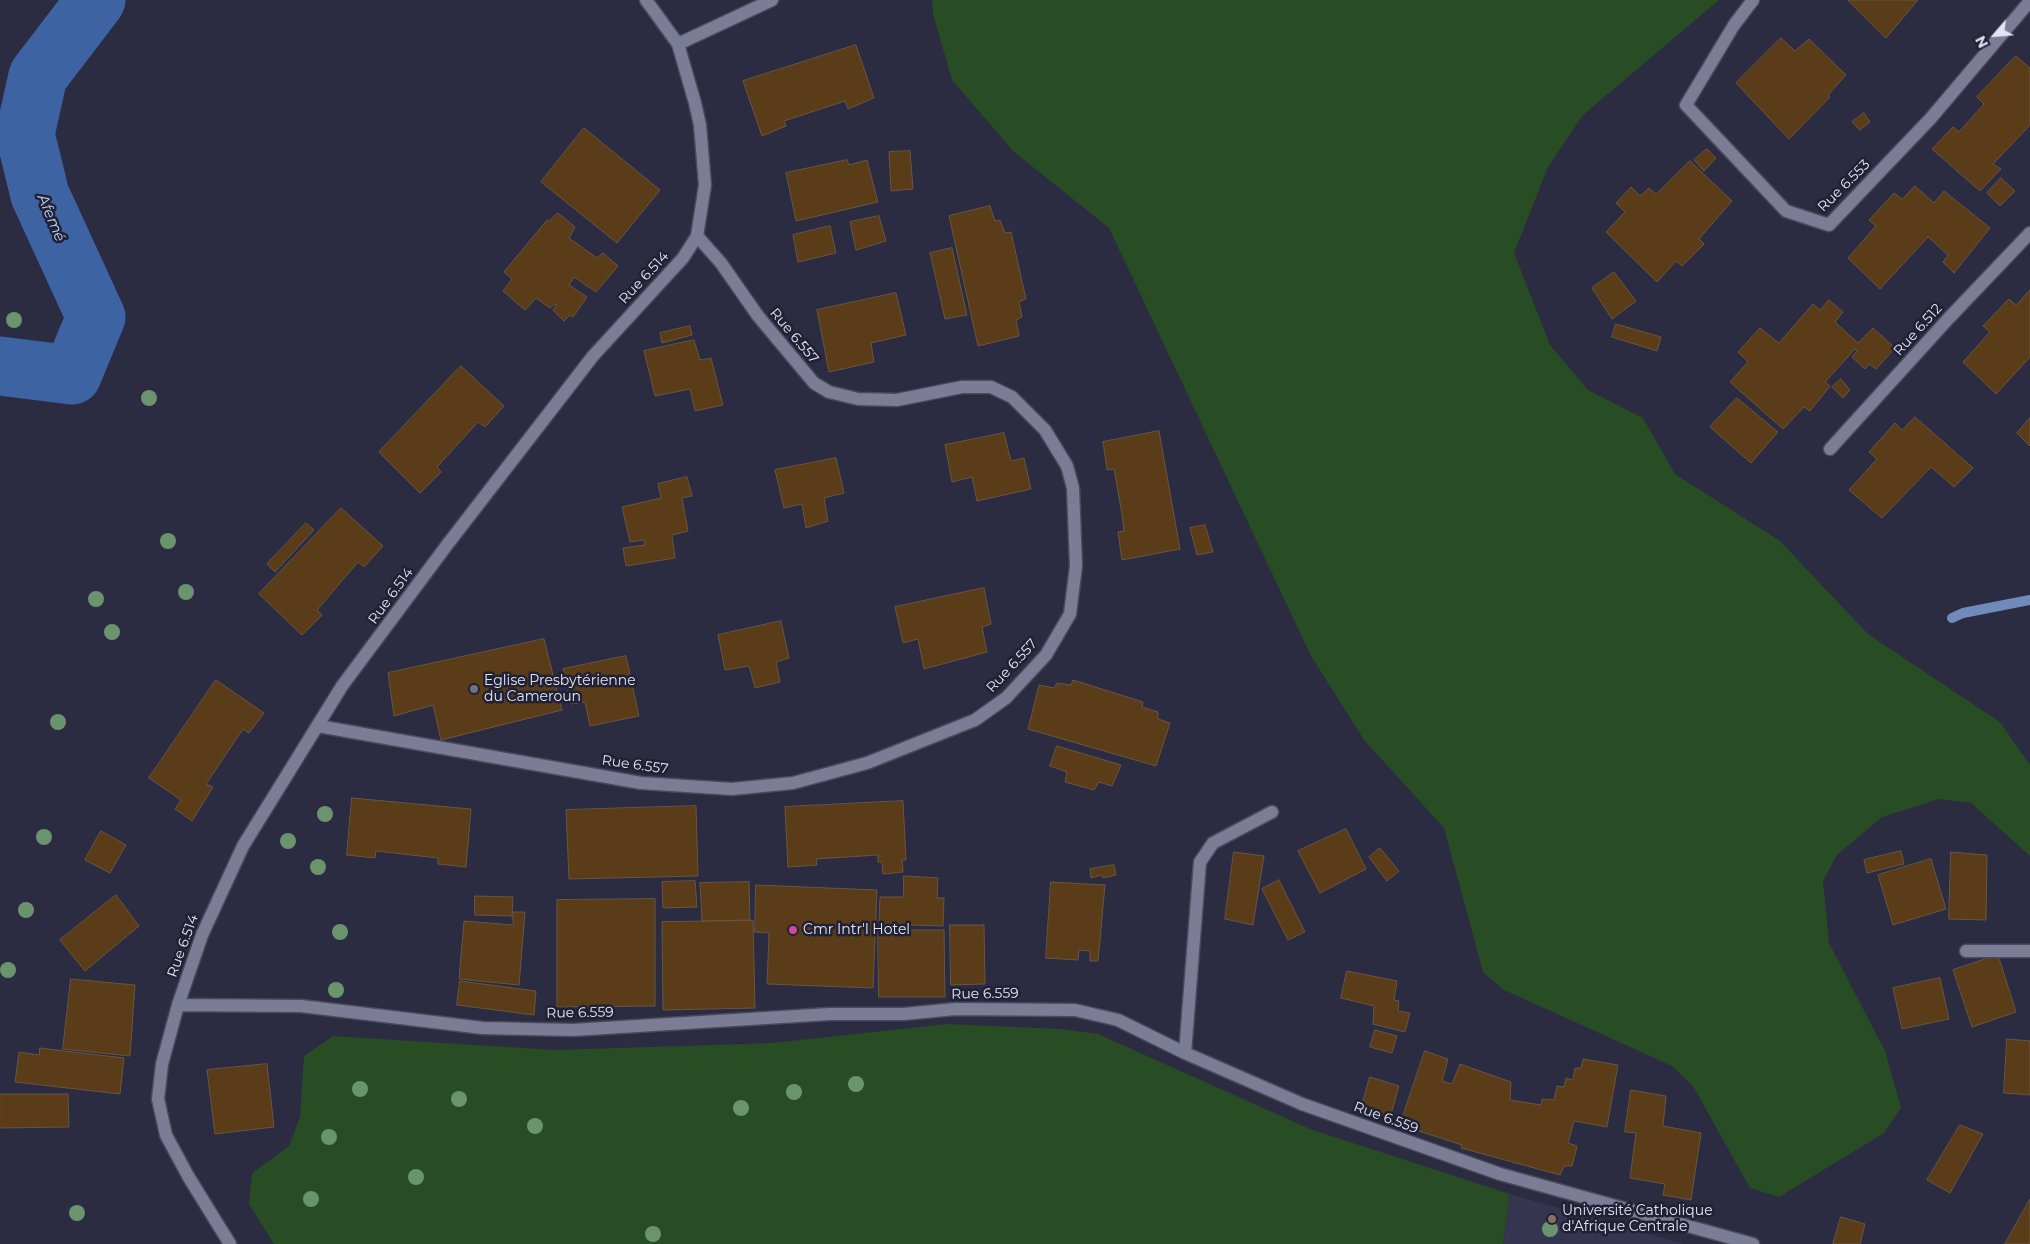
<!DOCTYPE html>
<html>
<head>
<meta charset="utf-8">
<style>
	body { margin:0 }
	#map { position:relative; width:2030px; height:1244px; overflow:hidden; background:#2b2b41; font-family:Montserrat,sans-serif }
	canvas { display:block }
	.north { position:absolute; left:1970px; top:10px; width:50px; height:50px; -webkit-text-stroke:4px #212136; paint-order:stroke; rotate:243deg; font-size:14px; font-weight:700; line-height:20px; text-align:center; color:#e4e5f3 }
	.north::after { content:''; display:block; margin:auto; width:18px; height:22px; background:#e4e5f3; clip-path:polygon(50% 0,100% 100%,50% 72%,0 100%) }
</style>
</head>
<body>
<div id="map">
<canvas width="2030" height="1244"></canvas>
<div class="north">N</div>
</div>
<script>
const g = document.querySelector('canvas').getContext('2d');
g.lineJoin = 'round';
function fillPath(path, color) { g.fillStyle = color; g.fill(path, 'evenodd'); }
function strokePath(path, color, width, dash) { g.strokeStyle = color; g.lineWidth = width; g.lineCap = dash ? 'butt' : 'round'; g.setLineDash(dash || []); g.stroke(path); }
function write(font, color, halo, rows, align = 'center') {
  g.font = font + ' Montserrat,sans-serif'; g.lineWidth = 5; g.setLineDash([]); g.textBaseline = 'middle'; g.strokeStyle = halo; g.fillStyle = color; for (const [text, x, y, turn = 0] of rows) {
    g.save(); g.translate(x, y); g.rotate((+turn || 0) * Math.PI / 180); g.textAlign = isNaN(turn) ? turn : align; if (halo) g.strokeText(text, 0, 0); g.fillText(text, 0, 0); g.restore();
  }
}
fillPath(new Path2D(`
	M1510,1194L1684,1244H1503Z`), '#35354f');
fillPath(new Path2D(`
	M932,0H1719L1583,115L1548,167L1514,253L1550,345L1588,390L1643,418L1675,474L1780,541L1868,634L2000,722L2030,765V856L1971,803L1939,799L1882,817L1837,855L1823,881L1829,943L1885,1051L1901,1108L1884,1133L1779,1197L1750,1188L1693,1086L1672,1066L1504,990L1483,972L1444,828L1364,740L1311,656L1109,228L1013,151L952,80L933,14Z
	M947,1024L1062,1029L1098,1034L1310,1129L1510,1194L1503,1244H274L249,1204L252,1173L289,1146L300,1117L304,1056L333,1036L555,1050L772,1043Z`), '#284c23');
strokePath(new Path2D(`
	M1952,618L1963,613L2030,600`), '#708aba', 10);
strokePath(new Path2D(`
	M0,366L72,375L96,317L40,195L25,134L38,76L96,0`), '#3e63a2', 59);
const building = new Path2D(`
	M1848,0H1918L1886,38Z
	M1781,38L1795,51L1809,39L1846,75L1828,95L1830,97L1789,139L1736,83Z
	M856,45L874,98L848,109L845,101L784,121L786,126L762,136L743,81Z
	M2016,56L2030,68V125L1993,164L2001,169L1980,191L1932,149L1953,127L1959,132L1984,104L1977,97Z
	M1864,113L1870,122L1860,130L1852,122Z
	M584,128L660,190L617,243L541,182Z
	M1707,149L1716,158L1704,171L1694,160Z
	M910,151L913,189L891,191L889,152Z
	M847,160L849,165L867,160L878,202L796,221L786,173Z
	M1690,161L1732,201L1699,239L1704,244L1682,266L1676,261L1657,282L1606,232L1625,212L1616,203L1631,187L1640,196L1649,188L1656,194Z
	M2001,178L2015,191L2000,206L1987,193Z
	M1915,186L1934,203L1944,191L1990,228L1954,273L1943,262L1948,255L1928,237L1880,289L1848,258L1876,226L1869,220L1894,193L1902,199Z
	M990,206L995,221L1000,220L1005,233L1011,232L1026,299L1019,302L1022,317L1016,320L1019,336L978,346L949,216Z
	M558,213L575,227L569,238L597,258L603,253L618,266L596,292L574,277L569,285L587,297L573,317L570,315L564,321L553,310L557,305L555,304L550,308L536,298L525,310L503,291L512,279L504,272L547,220L549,221Z
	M879,216L886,241L856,250L850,222Z
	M830,226L836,253L798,262L793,235Z
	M952,248L967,315L945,319L930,253Z
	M1614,272L1636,301L1612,319L1592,288Z
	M2030,290V357L1996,394L1963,362L1990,332L1983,326L2009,299L2016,305Z
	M896,293L906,335L871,343L874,362L829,372L817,310Z
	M1829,300L1843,312L1835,322L1858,343L1873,328L1895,348L1876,369L1869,364L1865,369L1852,357L1857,351L1855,349L1825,382L1830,386L1810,411L1804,407L1783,429L1730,382L1748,362L1738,352L1760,328L1779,343L1813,304L1820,310Z
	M1616,324L1661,337L1657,351L1612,337Z
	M690,326L692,335L662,343L660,333Z
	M694,340L700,360L711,358L723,405L695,411L690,389L655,396L644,351Z
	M461,366L504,406L485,427L478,422L437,467L441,472L420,493L379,452Z
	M1841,379L1850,390L1843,398L1832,387Z
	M1737,398L1778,432L1751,463L1710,427Z
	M1915,417L1973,468L1954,487L1931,467L1882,518L1849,490L1877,459L1869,452L1895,423L1902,430Z
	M2030,418V446L2017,433Z
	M1159,431L1180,549L1122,560L1118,532L1124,531L1122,514L1114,469L1107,470L1103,442Z
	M1004,433L1011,461L1024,458L1031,489L977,501L972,477L952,482L945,445Z
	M836,458L844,493L824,498L828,521L806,528L802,504L784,508L775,470Z
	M687,477L692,496L682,498L688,531L672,535L675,558L626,566L623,548L645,545L644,540L630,542L622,507L661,498L658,484Z
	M341,508L383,546L364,567L358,562L317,610L322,615L302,635L259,594Z
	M306,523L314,530L275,572L267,564Z
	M1205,525L1213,552L1197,555L1190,528Z
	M984,588L991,624L982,627L987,652L924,669L918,639L903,643L895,607Z
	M781,621L789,658L776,662L780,682L755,688L749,666L725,670L718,635Z
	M544,639L562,710L441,740L433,705L394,716L388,673Z
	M626,656L639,716L590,726L585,702L571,704L563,669Z
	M216,680L264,713L249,733L243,729L206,784L213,787L192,821L175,809L181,800L149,778Z
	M1073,680L1143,702L1142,707L1158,712V719L1170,723L1156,766L1028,729L1039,685L1054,688L1057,683L1071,685Z
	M1057,746L1121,765L1112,786L1099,782L1094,790L1065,782L1067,772L1050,766Z
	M352,798L471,809L466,867L438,864V858L376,851L375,858L347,855Z
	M903,801L906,860H902L903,872L883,874L882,862H878V855L816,859L817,865L788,867L785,807Z
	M696,806L698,876L569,879L566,810Z
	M1346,829L1366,869L1320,893L1298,851Z
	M101,831L126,845L110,873L85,860Z
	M1380,848L1399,871L1387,881L1369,857Z
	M1901,851L1904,864L1867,873L1864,860Z
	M1234,852L1264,856L1253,925L1225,919Z
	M1951,852L1987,855L1986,920L1949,919Z
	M1931,859L1946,909L1893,925L1878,875Z
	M1114,865L1116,875L1103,878L1102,875L1091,878L1090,869Z
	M904,876L938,878L937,898H944L943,926L879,924L880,897H903Z
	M1279,880L1305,932L1288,940L1262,889Z
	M695,881L697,907L663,908L662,882Z
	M749,882L750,920L702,921L700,883Z
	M1051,882L1105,885L1098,961H1090V951L1079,950L1078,960L1046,958Z
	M756,885L877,890L873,988L767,984L769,933L755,932Z
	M116,895L139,926L85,971L60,940Z
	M475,896L513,897L512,916L475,915Z
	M655,899V1006L557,1007V900Z
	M513,912H525L519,985L459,979L464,921L513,925Z
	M753,921L755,1008L663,1010L662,922Z
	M950,925H984L985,984L951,985Z
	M878,930H944L945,997H879Z
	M1998,955L2016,1012L1972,1027L1953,970Z
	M1347,971L1397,981L1394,1000L1399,1001L1398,1011L1410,1013L1405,1032L1373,1024L1374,1006L1341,998Z
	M1940,978L1949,1019L1902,1029L1893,988Z
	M71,979L135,985L130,1056L63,1049Z
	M460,981L536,991L534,1015L457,1005Z
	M1375,1030L1397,1036L1392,1053L1370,1047Z
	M2007,1039L2030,1041V1095L2004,1093Z
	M40,1048L124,1058L120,1094L15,1082L19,1052L39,1055Z
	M1425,1051L1448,1059L1442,1081L1452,1084L1460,1064L1511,1082L1510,1100L1541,1105L1542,1099L1554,1100L1557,1086L1564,1087L1566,1078L1573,1080L1575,1068H1581L1583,1059L1618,1065L1607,1127L1574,1121L1568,1143L1577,1146L1572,1166H1564L1560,1175L1461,1148L1462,1145L1400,1125Z
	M267,1064L274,1127L215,1134L207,1070Z
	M1370,1077L1399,1086L1390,1118L1361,1109Z
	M1631,1090L1666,1096L1663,1126L1701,1133L1691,1200L1663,1195L1665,1184L1630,1178L1636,1133L1625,1132Z
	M0,1094H68L69,1127L0,1128Z
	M1960,1125L1983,1134L1950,1193L1927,1180Z
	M2030,1199V1244H2005Z
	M1841,1217L1865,1224L1860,1244H1833Z`);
fillPath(building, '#5a3d18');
strokePath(building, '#685642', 1);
const street = new Path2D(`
	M1753,0L1734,25L1686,105L1786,211L1829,225L1931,118L2030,1
	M678,44L772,0
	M1830,449L1949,318L2030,233
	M318,726L641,783L732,789L793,783L867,763L975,720L1006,698L1046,655L1070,614L1076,566L1073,488L1067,466L1045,430L1012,397L991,387H962L897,400L858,399L829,392L814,383L758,316L721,263L697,236
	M1966,951H2030
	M178,1005L301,1006L483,1028L573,1030L830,1014H904L955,1009L1075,1010L1118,1020L1185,1053L1302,1104L1500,1174L1753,1244
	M1185,1053L1200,862L1213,843L1272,812
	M230,1244L188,1176L166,1135L158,1099L162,1064L178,1005L202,935L243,846L342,686L447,545L593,356L683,258L697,236L705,185L700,125L695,103L678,44L646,0`);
strokePath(street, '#4a4a5c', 15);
strokePath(street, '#7b7c96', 12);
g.fillStyle = '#6a946e';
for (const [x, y] of [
	[14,320],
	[149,398],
	[168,541],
	[186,592],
	[96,599],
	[112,632],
	[58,722],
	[325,814],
	[44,837],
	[288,841],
	[318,867],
	[26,910],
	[340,932],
	[8,970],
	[336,990],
	[856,1084],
	[360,1089],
	[794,1092],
	[459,1099],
	[741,1108],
	[535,1126],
	[329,1137],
	[416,1177],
	[311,1199],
	[77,1213],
	[1550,1229],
	[653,1234]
]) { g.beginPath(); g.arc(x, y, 8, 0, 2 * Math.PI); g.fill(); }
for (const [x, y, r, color] of [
	[474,689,5,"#6b7280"],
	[793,930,5,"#d1479c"],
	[1552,1219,5,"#8d6e63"]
]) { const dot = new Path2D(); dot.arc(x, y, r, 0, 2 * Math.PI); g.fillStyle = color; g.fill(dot); strokePath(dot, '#212136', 2); }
write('14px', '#e4e5f3', '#212136', [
	["Rue 6.553",1844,186,-45],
	["Rue 6.514",644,278,-47],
	["Rue 6.512",1918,330,-48],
	["Rue 6.557",794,336,50],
	["Rue 6.514",391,596,-54],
	["Rue 6.557",1012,666,-47],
	["Rue 6.557",635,765,8],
	["Rue 6.514",183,946,-70],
	["Rue 6.559",985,994,-1],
	["Rue 6.559",580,1013,-1],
	["Rue 6.559",1386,1118,20]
]);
write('14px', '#e4e5f3', '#212136', [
	["Eglise Presbytérienne",484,681],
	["du Cameroun",484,697],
	["Cmr Intr'l Hotel",803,930],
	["Université Catholique",1562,1211],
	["d'Afrique Centrale",1562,1227]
], 'left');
write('italic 15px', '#bdd3f7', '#212136', [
	["Afemé",51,218,67]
]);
</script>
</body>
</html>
